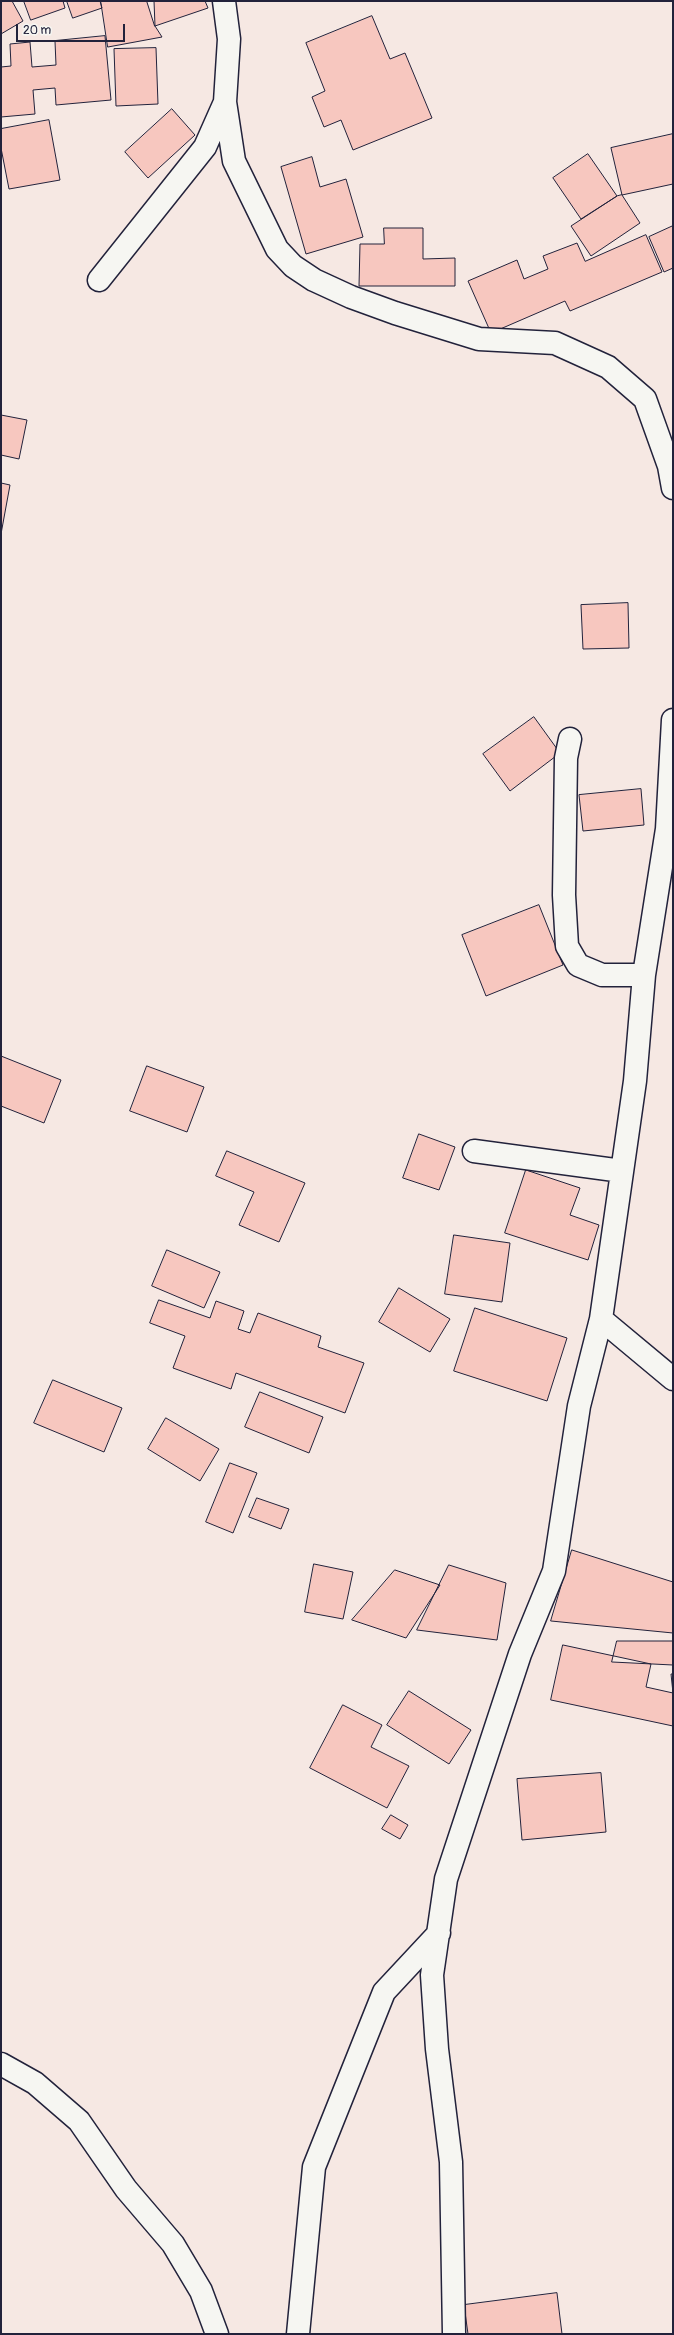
<!DOCTYPE html>
<html>
<head>
<meta charset="utf-8">
<style>
	body { margin:0 }
	#map { position:relative; width:674px; height:2335px; overflow:hidden; background:#f6e8e3; font-family:Pangolin,sans-serif }
	canvas { display:block }
	.frame { position:absolute; inset:0; border:2px solid #22223b; pointer-events:none }
	.scale { position:absolute; left:16px; top:24px; width:109px; height:18px; box-sizing:border-box; border:2px solid #22223b; border-top:0; padding-left:5px; font-size:12px; line-height:14px; white-space:nowrap; color:#22223b; -webkit-text-stroke:3px #f6f6f2; paint-order:stroke }
</style>
</head>
<body>
<div id="map">
<canvas width="674" height="2335"></canvas>
<div class="frame"></div>
<div class="scale">20 m</div>
</div>
<script>
const g = document.querySelector('canvas').getContext('2d');
g.lineJoin = 'round';
function fillPath(path, color) { g.fillStyle = color; g.fill(path, 'evenodd'); }
function strokePath(path, color, width, dash) { g.strokeStyle = color; g.lineWidth = width; g.lineCap = dash ? 'butt' : 'round'; g.setLineDash(dash || []); g.stroke(path); }
const building = new Path2D(`
	M1,1H12L23,21L1,34Z
	M24,1H63L65,8L31,20Z
	M67,1H100L102,8L73,18Z
	M101,1H154L155,26L162,37L108,47Z
	M147,1H205L208,8L155,26Z
	M372,16L390,59L405,53L432,118L353,150L341,120L324,127L312,97L325,91L306,43Z
	M105,36L111,100L56,105L55,88L33,90L35,114L1,117V67L11,66L10,44L30,42L32,67L56,65L55,41Z
	M156,48L158,104L116,106L114,49Z
	M172,109L195,135L148,178L125,152Z
	M49,120L60,180L9,189L1,148V129Z
	M673,134V184L622,195L611,148Z
	M588,154L617,196L581,219L553,178Z
	M312,157L320,187L346,179L363,237L306,254L281,167Z
	M622,195L640,223L591,256L571,226L617,196Z
	M673,226V268L664,272L649,237Z
	M384,228H423V259L455,258V286H359L360,244H384Z
	M646,235L662,272L570,311L565,301L491,333L468,281L517,260L524,279L548,269L543,256L577,243L585,261Z
	M1,415L27,420L19,459L1,455Z
	M1,483L10,485L1,534Z
	M628,603L629,648L583,649L581,605Z
	M534,717L560,753L510,791L483,754Z
	M641,789L644,825L583,831L579,795Z
	M539,905L563,965L486,996L462,935Z
	M1,1056L61,1080L44,1123L1,1106Z
	M147,1066L204,1087L187,1132L130,1111Z
	M419,1134L455,1147L439,1190L403,1178Z
	M227,1151L305,1183L279,1242L239,1225L254,1192L216,1176Z
	M526,1170L580,1188L570,1215L599,1225L588,1260L505,1233Z
	M454,1235L510,1243L502,1302L445,1294Z
	M167,1250L220,1272L204,1308L152,1286Z
	M399,1288L450,1319L430,1352L379,1322Z
	M159,1300L210,1318L216,1301L244,1311L238,1329L250,1333L258,1313L321,1336L318,1347L364,1363L345,1413L236,1373L231,1389L173,1368L185,1336L150,1323Z
	M475,1308L567,1338L547,1401L454,1371Z
	M53,1380L122,1408L104,1452L34,1423Z
	M260,1392L323,1417L309,1453L245,1427Z
	M166,1418L219,1449L200,1481L148,1449Z
	M230,1463L257,1473L233,1533L206,1522Z
	M257,1498L289,1509L281,1529L249,1517Z
	M572,1550L673,1582V1633L551,1621Z
	M314,1564L353,1572L343,1619L305,1612Z
	M449,1565L506,1583L497,1640L417,1630Z
	M395,1570L440,1585L406,1638L352,1620Z
	M617,1641H673V1665L612,1662Z
	M563,1645L651,1664L646,1687L673,1693L671,1674H673V1726L551,1700Z
	M409,1691L471,1730L449,1764L387,1725Z
	M343,1705L382,1725L371,1747L409,1766L387,1808L310,1768Z
	M601,1773L606,1832L522,1840L517,1779Z
	M391,1815L408,1825L400,1839L382,1829Z
	M557,2293L562,2334H468L464,2305Z`);
fillPath(building, '#f7c7bf');
strokePath(building, '#22223b', 1);
const minor = new Path2D(`
	M224,1L229,39L225,102L234,161L277,249L293,266L314,280L351,297L395,313L479,339L555,343L608,367L645,399L669,466L673,488
	M99,280L205,147L225,102
	M570,739L566,758L564,895L567,946L578,965L602,975H644
	M474,1151L622,1171
	M601,1319L673,1379
	M1,2064L35,2083L79,2121L126,2189L173,2244L201,2291L217,2334
	M298,2334L314,2167L384,1992L439,1933
	M454,2334L451,2162L437,2049L432,1975L446,1879L520,1654L554,1571L579,1406L601,1319L635,1081L644,975L667,829L673,720`);
strokePath(minor, '#22223b', 25);
strokePath(minor, '#f6f6f2', 22);
</script>
</body>
</html>
